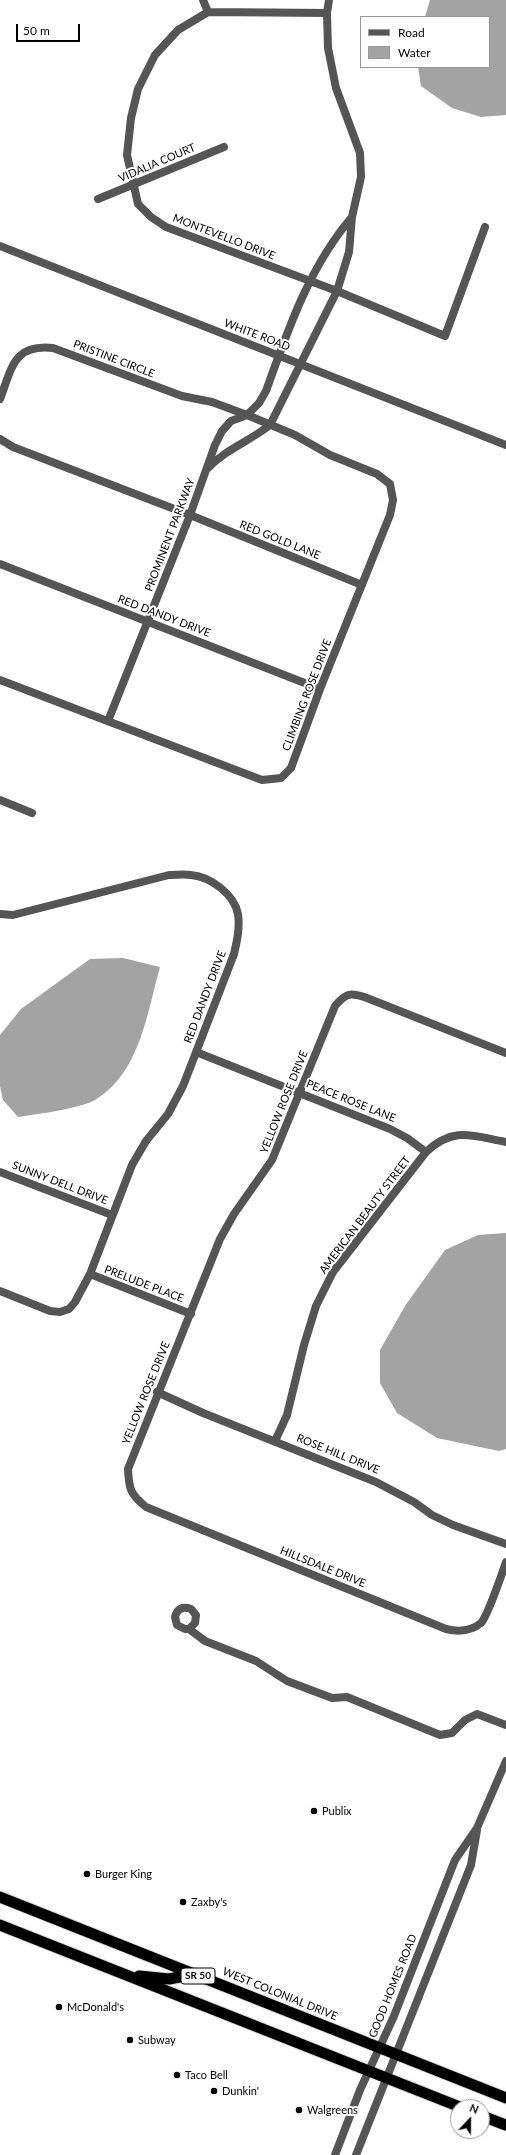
<!DOCTYPE html>
<html>
<head>
<meta charset="utf-8">
<style>
	body { margin:0 }
	#map { position:relative; width:506px; height:2155px; overflow:hidden; background:#fff; font-family:Lato,sans-serif }
	canvas { display:block }
	.legend { position:absolute; left:360px; top:16px; width:130px; height:52px; box-sizing:border-box; background:#fff; border:1px solid #999; margin:0; padding:5px 7px; list-style:none; font-size:12px; color:#000 }
	.legend li { display:flex; align-items:center; gap:8px; height:20px }
	.legend b { width:20px; border:1px solid #999 }
	.north { position:absolute; left:450px; top:2099px; width:40px; height:40px; box-sizing:border-box; background:#fff; border:1px solid #999; border-radius:50%; rotate:22deg; font-size:11px; font-weight:700; line-height:16px; text-align:center; color:#000 }
	.north::after { content:''; display:block; margin:auto; width:14px; height:18px; background:#000; clip-path:polygon(50% 0,100% 100%,50% 72%,0 100%) }
	.scale { position:absolute; left:16px; top:24px; width:64px; height:18px; box-sizing:border-box; border:2px solid #000; border-top:0; padding-left:5px; font-size:12px; line-height:14px; white-space:nowrap; color:#000; -webkit-text-stroke:3px #fff; paint-order:stroke }
</style>
</head>
<body>
<div id="map">
<canvas width="506" height="2155"></canvas>
<ul class="legend">
<li><b style="height:5px;background:#555"></b>Road</li>
<li><b style="height:11px;background:#a3a3a3"></b>Water</li>
</ul>
<div class="north">N</div>
<div class="scale">50 m</div>
</div>
<script>
const g = document.querySelector('canvas').getContext('2d');
g.lineJoin = 'round';
function fillPath(path, color) { g.fillStyle = color; g.fill(path, 'evenodd'); }
function strokePath(path, color, width, dash) { g.strokeStyle = color; g.lineWidth = width; g.lineCap = dash ? 'butt' : 'round'; g.setLineDash(dash || []); g.stroke(path); }
function write(font, color, halo, rows, align = 'center') {
  g.font = font + ' Lato,sans-serif'; g.lineWidth = 4; g.setLineDash([]); g.textBaseline = 'middle'; g.strokeStyle = halo; g.fillStyle = color; for (const [text, x, y, turn = 0] of rows) {
    g.save(); g.translate(x, y); g.rotate((+turn || 0) * Math.PI / 180); g.textAlign = isNaN(turn) ? turn : align; if (halo) g.strokeText(text, 0, 0); g.fillText(text, 0, 0); g.restore();
  }
}
fillPath(new Path2D(`
	M430,0H506V115L481,117L452,108L421,86L418,67H489V17H425Z
	M123,958L160,967C147,1013 140,1073 95,1100C78,1109 38,1114 18,1117L3,1100L0,1086V1035L21,1009L90,959Z
	M506,1233V1449L499,1451L437,1438L397,1413L380,1383V1350L405,1306L445,1250L478,1235Z`), '#a3a3a3');
const trunk = new Path2D(`
	M0,1897L506,2098
	M0,1925L460,2107
	M139,1976L169,1979L195,1974
	M482,2116L506,2125`);
strokePath(trunk, '#dbdbdb', 13);
strokePath(new Path2D(`
	M203,0L208,12
	M327,13L208,12L178,30L155,55L138,89L131,118L127,155L138,204L151,217L166,227L337,291L445,336L485,227
	M98,199L224,147
	M0,399C12,368 13,344 53,348L182,396L212,402L247,415L295,435L330,455L377,474L390,484L393,500L390,515L320,689L291,768L281,778L262,780L0,680
	M0,439L13,447L190,515L362,585
	M208,468C226,449 250,441 270,425L337,291L349,252L352,217L361,177L360,153L336,88L328,48L327,13L329,0
	M0,564L320,689
	M108,721L190,515L215,445L222,431L231,421L247,415L259,403L266,391C288,330 309,267 352,217
	M0,800L32,813
	M0,914L13,915L169,875C176,875 184,874 191,875C211,877 234,894 238,914C240,928 237,941 234,954L183,1086L168,1114L146,1141L132,1165L90,1274L75,1302L69,1309L60,1312L50,1311L0,1291
	M196,1052L390,1129L407,1138L426,1152
	M506,1053L367,998C350,992 346,993 335,1006L272,1160L234,1214L220,1239L128,1469C129,1489 130,1494 146,1507L446,1629C458,1632 470,1632 481,1623C487,1617 502,1574 506,1562
	M0,1172L112,1215
	M90,1274L191,1314
	M157,1392L203,1413L376,1482L414,1502L432,1515L453,1525L506,1544
	M275,1441L287,1415L304,1345L316,1306L333,1272L426,1152C454,1126 472,1136 506,1142
	M189,1629L195,1623L196,1615L191,1609C182,1606 177,1609 175,1617L177,1625L185,1629H189L205,1641L256,1661L287,1681L332,1698L347,1697L440,1735L452,1733L465,1720L477,1714L506,1725`), '#555', 8);
strokePath(new Path2D(`
	M0,246L506,445
	M335,2155L360,2090L394,2016L455,1860L477,1828L506,1761
	M356,2155L471,1865L477,1830`), '#555', 8);
strokePath(trunk, '#000', 11);
for (const [x, y, r, color] of [
	[314,1811,4,"#000"],
	[87,1874,4,"#000"],
	[183,1902,4,"#000"],
	[59,2007,4,"#000"],
	[130,2040,4,"#000"],
	[177,2075,4,"#000"],
	[214,2091,4,"#000"],
	[299,2110,4,"#000"]
]) { const dot = new Path2D(); dot.arc(x, y, r, 0, 2 * Math.PI); g.fillStyle = color; g.fill(dot); strokePath(dot, '#fff', 1.5); }
for (const [x, y, w] of [
	[198,1976,34]
]) { const box = new Path2D(); box.roundRect(x - w / 2, y - 8, w, 16, 3); g.fillStyle = '#fff'; g.fill(box); strokePath(box, '#000', 1); }
write('bold 10px', '#000', null, [
	["SR 50",198,1976]
]);
write('11px', '#000', '#fff', [
	["VIDALIA COURT",157,163,-23],
	["MONTEVELLO DRIVE",224,237,21],
	["WHITE ROAD",257,335,21],
	["PRISTINE CIRCLE",114,359,21],
	["PROMINENT PARKWAY",170,535,-69],
	["RED GOLD LANE",280,540,22],
	["RED DANDY DRIVE",164,616,21],
	["CLIMBING ROSE DRIVE",307,695,-69],
	["RED DANDY DRIVE",205,997,-69],
	["PEACE ROSE LANE",351,1101,22],
	["YELLOW ROSE DRIVE",284,1102,-68],
	["SUNNY DELL DRIVE",60,1183,21],
	["AMERICAN BEAUTY STREET",365,1215,-53],
	["PRELUDE PLACE",144,1284,21],
	["YELLOW ROSE DRIVE",146,1393,-68],
	["ROSE HILL DRIVE",338,1454,22],
	["HILLSDALE DRIVE",323,1567,22],
	["GOOD HOMES ROAD",393,1986,-68],
	["WEST COLONIAL DRIVE",280,1994,22]
]);
write('11px', '#000', '#fff', [
	["Publix",322,1811],
	["Burger King",95,1874],
	["Zaxby's",191,1902],
	["McDonald's",67,2007],
	["Subway",138,2040],
	["Taco Bell",185,2075],
	["Dunkin'",222,2091],
	["Walgreens",307,2110]
], 'left');
</script>
</body>
</html>
